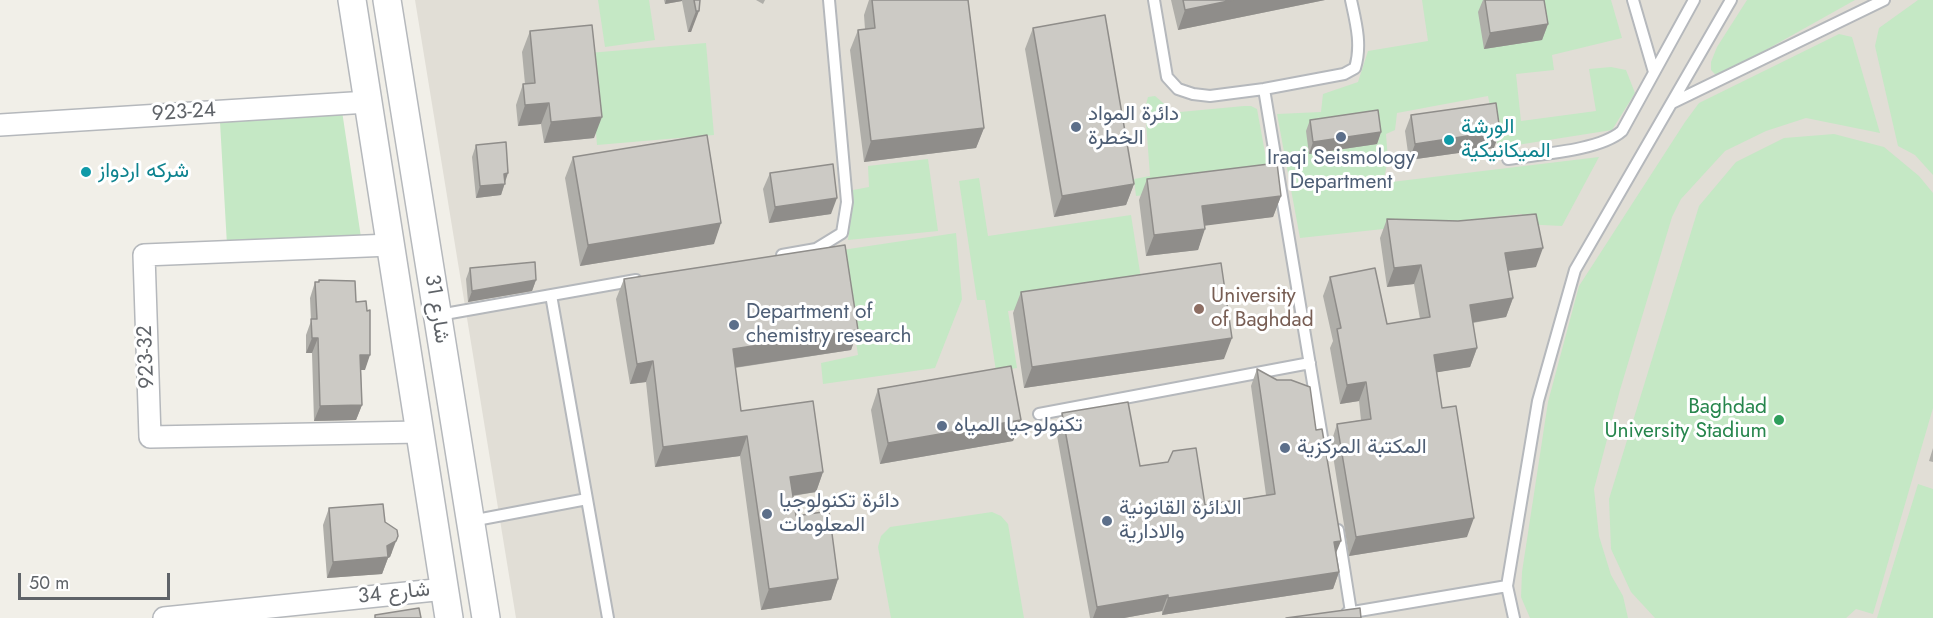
<!DOCTYPE html>
<html>
<head>
<meta charset="utf-8">
<style>
	body { margin:0 }
	#map { position:relative; width:1933px; height:618px; overflow:hidden; background:#f1efe8; font-family:Jost,sans-serif }
	canvas { display:block }
	.scale { position:absolute; left:18px; top:573px; width:152px; height:27px; box-sizing:border-box; border:3px solid #5f6368; border-top:0; padding-left:8px; font-size:18px; line-height:21px; white-space:nowrap; color:#5f6368; -webkit-text-stroke:4px #fff; paint-order:stroke }
</style>
</head>
<body>
<div id="map">
<canvas width="1933" height="618"></canvas>
<div class="scale">50 m</div>
</div>
<script>
const g = document.querySelector('canvas').getContext('2d');
g.lineJoin = 'round';
function fillPath(path, color) { g.fillStyle = color; g.fill(path, 'evenodd'); }
function strokePath(path, color, width, dash) { g.strokeStyle = color; g.lineWidth = width; g.lineCap = dash ? 'butt' : 'round'; g.setLineDash(dash || []); g.stroke(path); }
function write(font, color, halo, rows, align = 'center') {
  g.font = font + ' Jost,Vazirmatn,sans-serif'; g.lineWidth = 6; g.setLineDash([]); g.textBaseline = 'middle'; g.strokeStyle = halo; g.fillStyle = color; for (const [text, x, y, turn = 0] of rows) {
    g.save(); g.translate(x, y); g.rotate((+turn || 0) * Math.PI / 180); g.textAlign = isNaN(turn) ? turn : align; if (halo) g.strokeText(text, 0, 0); g.fillText(text, 0, 0); g.restore();
  }
}
fillPath(new Path2D(`
	M415,0H1933V618H516Z`), '#e1ded6');
fillPath(new Path2D(`
	M598,0H649L655,40L605,47Z
	M1422,0H1611L1622,38L1552,55L1554,70L1516,74L1521,121L1596,111L1589,69L1611,67L1626,70L1635,93L1612,130L1498,148L1488,96L1397,113L1395,130L1386,134L1388,160L1383,183L1599,157L1562,226L1523,224L1522,214L1300,238L1277,114L1321,112L1323,94L1358,82L1368,51L1428,41Z
	M1747,0H1855L1730,70L1716,75L1711,70V62L1717,47Z
	M1918,0H1933V175L1915,155L1898,146L1875,46L1879,28Z
	M1839,34L1852,37L1880,133L1806,118L1766,131L1725,151L1681,199L1672,217L1620,390L1594,489L1599,536L1611,575L1623,596L1628,618H1530L1521,597L1522,572L1548,402L1579,286L1685,122L1699,103Z
	M706,43L714,135L597,145L589,53Z
	M1155,96L1169,108L1180,112L1244,106H1251L1257,109L1270,180L1136,196L1134,179L1150,176L1145,108L1148,97Z
	M342,111L362,244L227,245L220,122Z
	M1834,134L1884,147L1919,176L1933,193V408L1873,614L1856,609L1846,618H1655L1631,592L1611,549L1609,499L1699,206L1736,162L1784,138Z
	M928,159L938,231L848,240L853,190L869,187L868,166Z
	M979,178L988,236L1131,215L1143,291L1008,311L1017,368L996,371L985,300H977L959,181Z
	M956,233L962,299L935,368L823,384L821,363L858,355L842,250Z
	M1918,484L1933,489V618H1877Z
	M992,512L1001,516L1008,524L1024,618H891L878,547L881,536L890,527Z`), '#c5e8c5');
const service = new Path2D(`
	M1154,0L1167,77L1178,89L1193,94L1210,96L1264,89L1344,74L1355,68C1362,45 1356,23 1351,0
	M1633,0L1654,72
	M1264,89L1323,443
	M1672,103L1884,0
	M1508,159C1539,154 1599,151 1622,131L1694,0
	M782,255L816,249L842,233L847,202L829,0
	M551,295L608,618
	M439,315L636,280
	M1039,414L1310,363
	M471,521L587,499
	M1338,530L1351,612
	M1347,613L1507,586
	M1514,618L1507,586L1538,401L1575,270L1731,0`);
const minor = new Path2D(`
	M0,125L368,102
	M391,245L144,255L150,437L420,432
	M164,618L445,589`);
const tertiary = new Path2D(`
	M352,0L449,618
	M387,0L486,618`);
strokePath(service, '#b5b8bc', 14);
strokePath(minor, '#b5b8bc', 24);
strokePath(tertiary, '#b5b8bc', 30);
strokePath(service, '#fff', 10);
strokePath(minor, '#fff', 21);
strokePath(tertiary, '#fff', 27);
fillPath(new Path2D(`
	M664,0H700L691,32H688L682,1L665,4Z
	M756,0H765L763,4Z
	M869,0H968L984,128L976,148L864,162L850,50L858,30L865,29L864,15Z
	M1171,0H1325L1178,30Z
	M1483,0H1544L1548,24L1542,40L1484,49L1478,12Z
	M1033,28L1134,184L1126,205L1054,217L1025,49Z
	M530,31L594,138L544,143L541,124L518,126L516,105L523,84H525L522,52Z
	M1411,115L1494,148L1409,160L1405,131Z
	M1310,120L1381,132L1377,144L1309,154L1306,131Z
	M476,145L505,183L501,195L476,198L472,157Z
	M573,157L714,244L580,266L565,178Z
	M770,173L831,214L769,223L763,189Z
	M1147,179L1281,196L1273,217L1205,225L1198,250L1146,256L1139,200Z
	M1387,219L1536,267L1508,271L1513,298L1506,317L1473,323L1477,348L1470,367L1437,372L1442,408L1467,537L1349,556L1331,443L1337,424L1361,420L1359,401L1340,404L1330,348L1333,341L1323,296L1330,277L1387,324L1420,319L1414,284L1387,287L1380,238Z
	M470,268L536,280L532,291L468,302L466,279Z
	M624,279L858,330L851,350L735,368L741,411L823,472L816,492L793,496L796,516L838,579L831,600L761,610L740,456L655,467L646,382L630,384L616,299Z
	M319,280L356,302L365,370H361L362,405L356,420L314,421L312,353H306V335L311,321L310,298L315,282H319Z
	M1021,292L1224,359L1024,388L1013,313Z
	M1257,369L1316,430L1339,572L1333,589L1162,615V611L1124,618H1090L1056,430L1062,413L1140,466L1205,505L1266,495L1251,386Z
	M878,389L1021,420L1013,441L880,464L871,410Z
	M1933,448V462L1929,461Z
	M329,508L385,522L392,552L390,557L388,558L382,574L327,578L323,525Z`), '#afaea9');
fillPath(new Path2D(`
	M666,0H682V1L665,4Z
	M1233,0H1325L1178,30L1185,10Z
	M696,11H699L691,32H688Z
	M1548,24L1542,40L1484,49L1490,33Z
	M549,103L541,124L518,126L525,105Z
	M602,117L594,138L544,143L551,122Z
	M984,128L976,148L864,162L871,141Z
	M1500,131L1494,148L1409,160L1415,144Z
	M1381,132L1377,144L1309,154L1313,142Z
	M508,173L501,195L476,198L480,186L504,174Z
	M1134,184L1126,205L1054,217L1062,196Z
	M1281,196L1273,217L1195,227L1202,206Z
	M837,198L831,214L769,223L775,207Z
	M721,223L714,244L580,266L588,245Z
	M1205,229L1198,250L1146,256L1154,235Z
	M1543,248L1536,267L1498,272L1505,253Z
	M1421,265L1414,284L1387,287L1394,268Z
	M536,280L532,291L468,302L472,291Z
	M1513,298L1506,317L1463,324L1470,305Z
	M858,330L851,350L725,369L733,349Z
	M312,338H318L312,353H306Z
	M1232,338L1224,359L1024,388L1032,367Z
	M1477,348L1470,367L1427,374L1434,355Z
	M360,355H370L365,370H355Z
	M653,361L646,382L630,384L637,364Z
	M1366,382L1359,401L1340,404L1347,385Z
	M362,405L356,420L314,421L320,406Z
	M1021,420L1013,441L880,464L888,443Z
	M747,436L740,456L655,467L663,447Z
	M823,472L816,492L783,497L790,477Z
	M1474,518L1467,537L1349,556L1356,537Z
	M398,536L392,552L390,557L388,558L382,574L327,578L333,562L387,546Z
	M1341,541L1334,558V542Z
	M1339,572L1333,589L1162,615L1168,598Z
	M838,579L831,600L761,610L769,589Z
	M1168,595L1162,611L1124,618H1093L1097,607Z`), '#8f8d8a');
const building = new Path2D(`
	M694,0H700L699,11H696Z
	M872,0H968L984,128L871,141L858,30L875,28Z
	M1183,0H1233L1185,10Z
	M1485,0H1544L1548,24L1490,33Z
	M1105,15L1134,184L1062,196L1033,28Z
	M592,25L602,117L551,122L549,103L525,105L523,84L535,83L530,31Z
	M1496,103L1500,131L1415,144L1411,115Z
	M1378,110L1381,132L1313,142L1310,120Z
	M707,135L721,223L588,245L573,157Z
	M506,142L508,173L504,174L505,184L480,186L476,145Z
	M1277,163L1281,196L1202,206L1205,229L1154,235L1147,179Z
	M833,164L837,198L775,207L770,173Z
	M1536,214L1543,248L1505,253L1513,298L1470,305L1477,348L1434,355L1442,408L1456,406L1474,518L1356,537L1337,424L1371,419L1366,382L1347,385L1337,329L1341,328L1330,277L1375,268L1387,324L1430,317L1421,265L1394,268L1387,219L1458,221Z
	M845,245L858,330L733,349L741,411L813,401L823,472L790,477L796,516L829,511L838,579L769,589L747,436L663,447L653,361L637,364L624,279Z
	M535,262L536,280L472,291L470,268Z
	M1221,263L1232,338L1032,367L1021,292Z
	M319,280L355,281L356,302L366,301L367,311L370,310V355H360L362,405L320,406L318,338H312L311,319H317L315,282H319Z
	M1011,366L1021,420L888,443L878,389Z
	M1257,369L1277,380H1291L1310,387L1316,430L1322,429L1341,541L1334,542L1339,572L1168,598V595L1097,607L1062,413L1128,402L1140,466L1168,462L1173,451L1196,448L1205,505L1275,494Z
	M383,504L385,522L397,530L398,536L396,541L387,546L388,557L333,562L329,508Z
	M419,608L421,618H375V615Z
	M1360,608L1361,618H1286Z`);
fillPath(building, '#cccac5');
strokePath(building, '#8f8d8a', 1.5);
for (const [x, y, r, color] of [
	[1076,127,6,"#5c6f8a"],
	[1341,137,6,"#5c6f8a"],
	[1449,140,6,"#0f9aa8"],
	[86,172,6,"#0f9aa8"],
	[1199,309,6,"#8d6e63"],
	[734,325,6,"#5c6f8a"],
	[1779,420,6,"#2e9e5b"],
	[942,426,6,"#5c6f8a"],
	[1285,448,6,"#5c6f8a"],
	[767,514,6,"#5c6f8a"],
	[1107,521,6,"#5c6f8a"]
]) { const dot = new Path2D(); dot.arc(x, y, r, 0, 2 * Math.PI); g.fillStyle = color; g.fill(dot); strokePath(dot, '#fff', 2); }
write('21px', '#5f6368', '#fff', [
	["923-24",184,113,-4],
	["شارع 31",436,309,81],
	["923-32",147,357,-92],
	["شارع 34",394,594,-6]
]);
write('21px', '#4e5e75', '#fff', [
	["دائرة المواد",1088,115],
	["الخطرة",1088,139],
	["Iraqi Seismology",1341,159,"center"],
	["Department",1341,183,"center"],
	["Department of",746,313],
	["chemistry research",746,337],
	["تكنولوجيا المياه",954,426],
	["المكتبة المركزية",1297,448],
	["دائرة تكنولوجيا",779,502],
	["المعلومات",779,526],
	["الدائرة القانونية",1119,509],
	["والادارية",1119,533]
], 'left');
write('21px', '#0d838f', '#fff', [
	["الورشة",1461,128],
	["الميكانيكية",1461,152],
	["شركه اردواز",98,172]
], 'left');
write('21px', '#785e54', '#fff', [
	["University",1211,297],
	["of Baghdad",1211,321]
], 'left');
write('21px', '#27864d', '#fff', [
	["Baghdad",1767,408],
	["University Stadium",1767,432]
], 'right');
</script>
</body>
</html>
